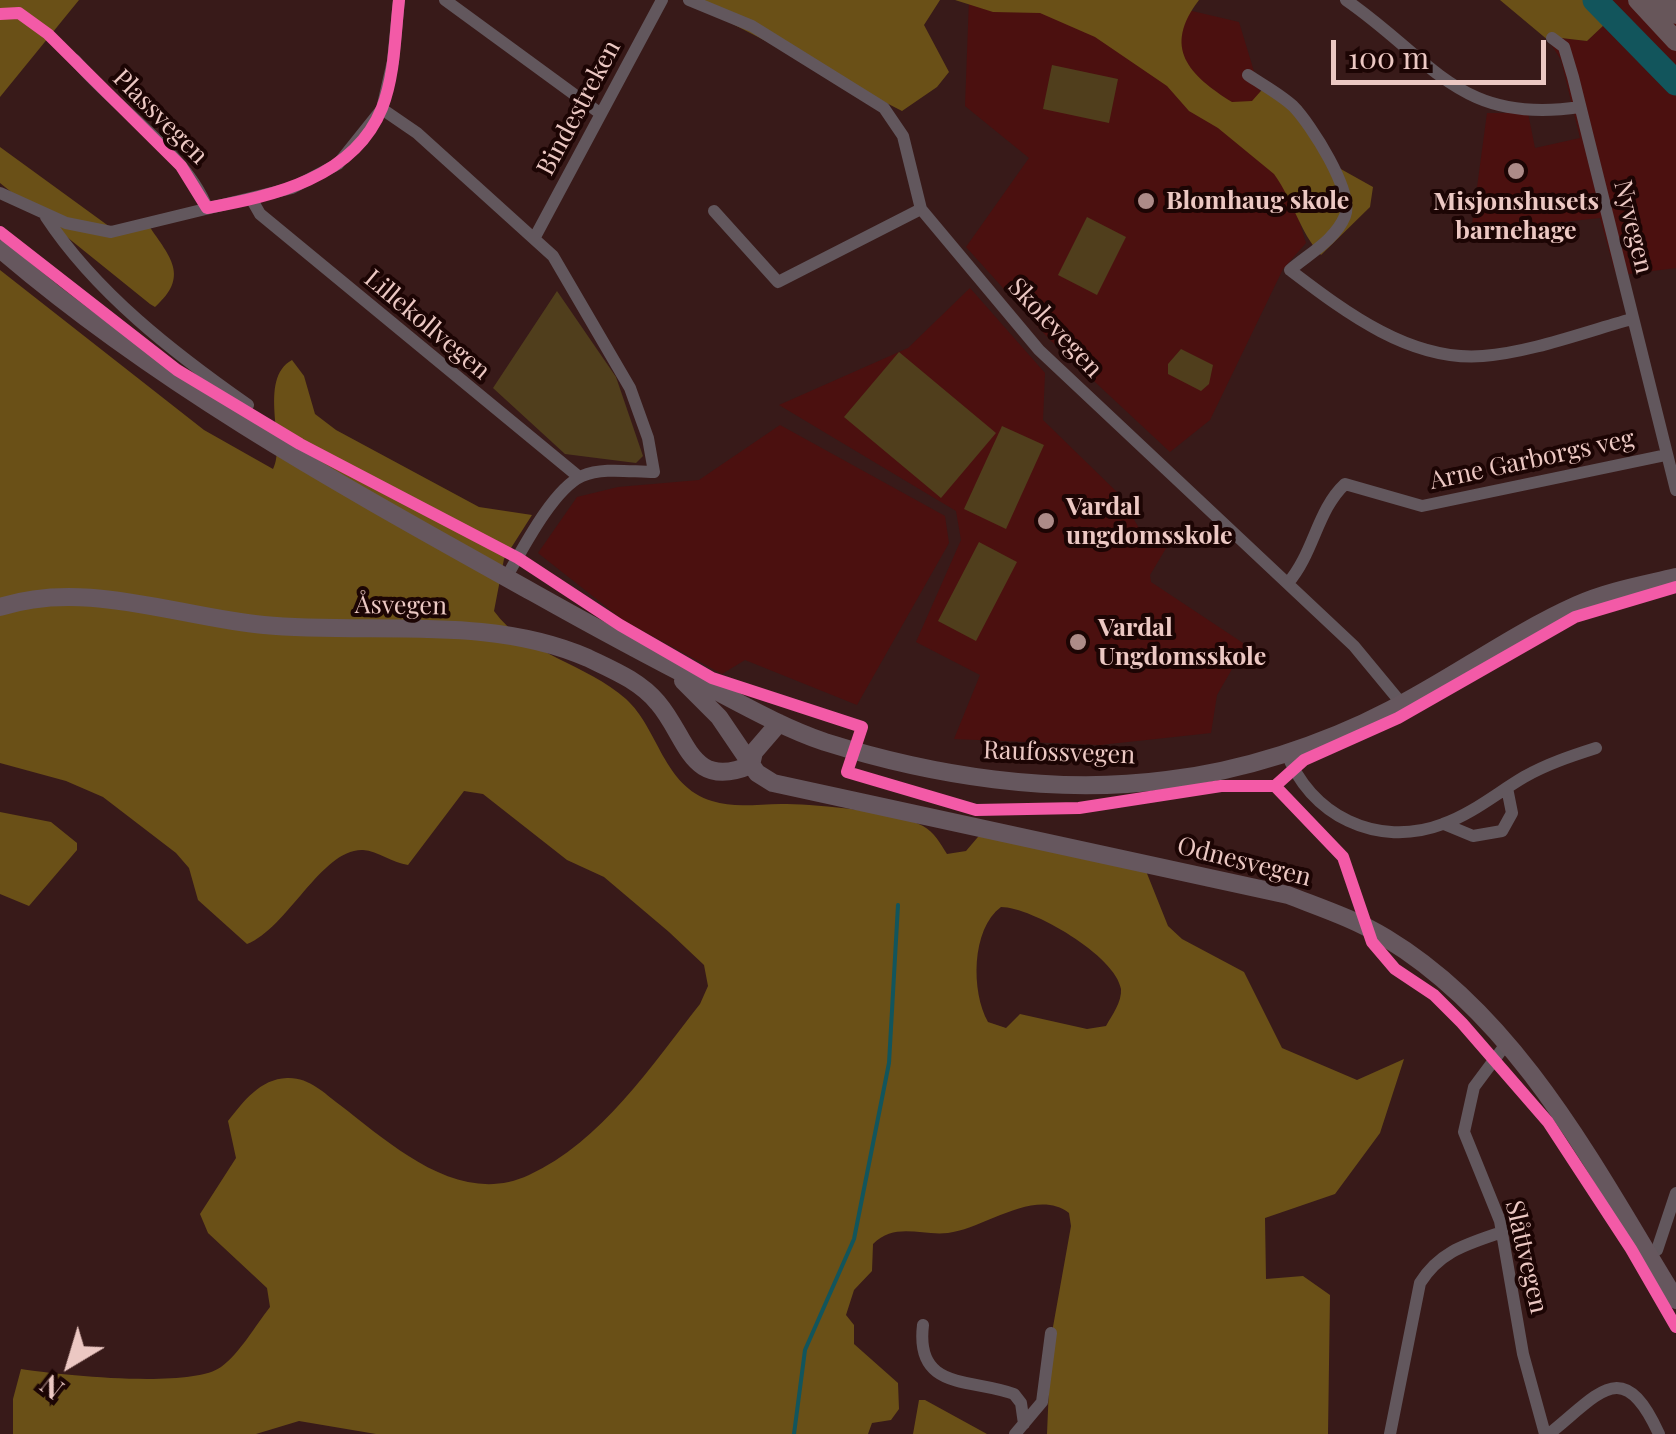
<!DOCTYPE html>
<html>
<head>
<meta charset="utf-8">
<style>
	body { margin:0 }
	#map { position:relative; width:1676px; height:1434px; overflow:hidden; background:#381a19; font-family:"Playfair Display",serif }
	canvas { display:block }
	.north { position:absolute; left:20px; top:1314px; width:100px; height:100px; -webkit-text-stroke:8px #1c0504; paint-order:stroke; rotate:218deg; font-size:28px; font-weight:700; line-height:40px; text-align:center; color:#ecc8c3 }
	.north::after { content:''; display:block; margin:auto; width:35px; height:45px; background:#ecc8c3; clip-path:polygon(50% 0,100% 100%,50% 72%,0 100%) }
	.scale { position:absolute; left:1331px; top:40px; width:215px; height:45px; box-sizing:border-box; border:5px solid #ecc8c3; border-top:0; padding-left:12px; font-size:30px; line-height:35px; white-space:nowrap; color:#ecc8c3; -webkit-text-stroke:8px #1c0504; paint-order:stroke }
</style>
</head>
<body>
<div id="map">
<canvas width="1676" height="1434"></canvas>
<div class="north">N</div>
<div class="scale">100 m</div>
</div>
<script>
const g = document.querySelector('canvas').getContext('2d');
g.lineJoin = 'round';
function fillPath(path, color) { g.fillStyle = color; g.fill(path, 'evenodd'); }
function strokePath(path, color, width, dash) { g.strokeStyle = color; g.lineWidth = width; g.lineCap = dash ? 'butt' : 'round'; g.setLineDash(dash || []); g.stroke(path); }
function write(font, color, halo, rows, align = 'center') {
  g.font = font + ' "Playfair Display",serif'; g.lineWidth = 8; g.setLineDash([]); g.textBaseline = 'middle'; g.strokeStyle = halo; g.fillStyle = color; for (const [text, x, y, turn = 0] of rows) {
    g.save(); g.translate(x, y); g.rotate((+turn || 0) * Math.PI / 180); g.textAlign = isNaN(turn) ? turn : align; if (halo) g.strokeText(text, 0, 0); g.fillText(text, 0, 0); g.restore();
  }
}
fillPath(new Path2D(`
	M969,0H1145L1239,22L1306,243L1283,269L1210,420L1170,452L1050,340L966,247L1029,158L965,106Z
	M1588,0H1676V268L1621,275L1615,272L1600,218L1471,232L1487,113H1528L1535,148L1580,138L1561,60L1549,41L1561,38L1587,41L1605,24Z
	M970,288L1045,373L1043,420L1120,495L1140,530L1168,545L1150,575L1151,582L1246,645L1217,695L1211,733L1100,745L954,739L980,675L916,642L961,540L956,511L779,405L908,348Z
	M780,425L945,516L949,543L857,705L745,660L722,674L623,620L538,553L577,497L618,487L699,480Z`), '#4b100f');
fillPath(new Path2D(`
	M1052,65L1118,79L1109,123L1043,109Z
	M1087,217L1126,237L1097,295L1058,275Z
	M557,291L616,377L643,456L636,463L565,454L493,388Z
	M1181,349L1213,365L1209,384L1201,391L1168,374V364Z
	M899,352L996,433L941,498L844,417Z
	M1002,426L1044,445L1006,529L964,509Z
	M979,542L1017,562L976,641L938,621Z`), '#503e1c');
fillPath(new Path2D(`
	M0,0H79L0,97Z
	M686,0H940L924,25L949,72L937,87L902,111Z
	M955,0H1199C1162,48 1189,75 1232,102L1252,101L1268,83L1301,106L1339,168L1373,187L1370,207L1321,255C1300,233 1293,200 1274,174L1218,128L1189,111L1167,86L1095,37L1040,13L993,12Z
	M1500,0H1588L1605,24L1587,41L1561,38L1549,41Z
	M0,147L110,227L149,226C170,257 190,276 155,307L150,304L0,183Z
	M0,270L204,430L273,469C287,445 257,379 292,360L304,376L315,414L336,430L479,507L532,515L504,559L494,611C525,654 587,664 626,699C659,729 663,786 712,801C736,809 762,803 787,804C820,805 895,811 923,826C935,833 940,843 947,854L966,851L989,824L1063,838L1144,866L1168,926L1182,939L1244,972L1282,1048L1357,1080L1404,1059L1380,1133L1335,1194L1265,1218L1266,1279L1303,1276L1330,1295L1328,1434H1047L1051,1338L1071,1226L1069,1213C1035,1187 984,1229 948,1233C921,1236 895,1222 873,1244L872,1271L854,1290L846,1315L854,1325V1344L898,1383L899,1409L891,1420L872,1423L868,1434H376L299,1421L256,1434H13V1399L21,1369C60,1375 191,1389 221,1367C240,1353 255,1326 270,1307L267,1288L208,1233L200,1214L236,1158L228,1121C244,1101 260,1079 287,1078C309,1077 324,1093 340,1105C391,1144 459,1208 529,1175C601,1142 652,1065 700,1004L708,986L704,965L669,932L604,877L567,860L483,794L464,791L408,865C393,863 378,851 363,850C322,848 288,928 247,944L198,900L189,868L176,853L103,797L66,781L0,763ZM1001,907C1032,907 1116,956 1121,989C1122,1002 1112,1015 1106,1026L1087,1029L1020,1014L1006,1028L988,1022C971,992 971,929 1001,907Z
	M0,812L51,822L77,843V850L29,906L0,894Z
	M919,1400H925L987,1434H913Z`), '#6a5017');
strokePath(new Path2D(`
	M794,1434L805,1350L854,1239L889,1063L898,905`), '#12555c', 4);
strokePath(new Path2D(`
	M1595,0L1676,83`), '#12555c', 25);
strokePath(new Path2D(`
	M445,0L601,114
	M689,0L752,26L884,108L903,136L921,209L1039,350L1354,646L1402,704
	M1346,0C1434,61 1459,125 1580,107
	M1552,38L1564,47L1573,77L1676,490
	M75,60C113,106 187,154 207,208
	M1248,75C1263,85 1280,94 1293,106C1310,123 1355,193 1345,216C1335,240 1310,253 1290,270C1344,311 1410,362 1483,356C1532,352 1584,332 1632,319
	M382,109L417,133L553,256L630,388L648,438L654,472C631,472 603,467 582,476C553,489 522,550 506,578
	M0,193L66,223L111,232L292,188L338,164L382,109L393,61L399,0
	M252,200L260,214L579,477
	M714,211L778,282L921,209
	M46,217C96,293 174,353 248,405
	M535,237L662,0
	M1288,583C1314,553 1317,510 1345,484L1422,506L1666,455
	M1286,751C1309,815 1377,849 1443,824C1472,814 1497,793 1524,777C1547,764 1571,756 1596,748
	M1444,824L1473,836L1502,831L1512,813L1507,788
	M1506,1044L1474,1087L1464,1132L1500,1221L1523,1354L1545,1434
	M1657,1250L1676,1193
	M923,1325C915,1391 971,1378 1014,1394L1021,1403L1024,1424
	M1015,1434L1042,1402L1051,1333
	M1390,1434L1420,1283C1440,1251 1467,1244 1502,1232
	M1549,1434C1600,1393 1623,1355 1659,1434`), '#62575d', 12);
strokePath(new Path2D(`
	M0,249C162,388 348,489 534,593C591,625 648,656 707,686C745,706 784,728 825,742C933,776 1054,795 1167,780C1242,771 1323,745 1390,710C1453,678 1512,634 1577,605C1608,591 1643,585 1676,577
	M0,607C85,579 178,617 264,625C370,635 488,614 588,658C613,670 640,681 658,703C688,738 690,791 751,765
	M683,681L719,717L757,773L773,783L1288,895C1321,908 1355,919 1386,938C1520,1019 1597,1172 1676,1300
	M751,765L754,752L779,723`), '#66575e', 18);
strokePath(new Path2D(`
	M1638,0L1676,41
	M1661,0L1676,14`), '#67565a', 20);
strokePath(new Path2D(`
	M0,14L19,13L48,34L181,166L207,208C273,196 354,178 382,108C395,75 395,35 399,0
	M0,232L177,370L300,444L518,558L620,625L712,678L862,727L847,772L976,810L1079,808L1221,786H1275L1304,760L1398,718L1575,617L1676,587
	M1275,786L1343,857L1372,942L1395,969L1434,995L1462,1023L1548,1122L1631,1249L1676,1327`), '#f35aa7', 12);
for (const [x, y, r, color] of [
	[1516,171,10,"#ad8b88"],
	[1146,201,10,"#ad8b88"],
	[1046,521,10,"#ad8b88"],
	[1078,642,10,"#ad8b88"]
]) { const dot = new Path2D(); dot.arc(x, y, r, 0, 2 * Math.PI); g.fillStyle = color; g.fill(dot); strokePath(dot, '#1c0504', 4); }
write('25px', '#ecc8c3', '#1c0504', [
	["Bindestreken",579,108,-62],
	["Plassvegen",160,117,45],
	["Nyvegen",1633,227,76],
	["Lillekollvegen",427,325,40],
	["Skolevegen",1055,328,47],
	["Arne Garborgs veg",1532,460,-12],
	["Åsvegen",401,606,1],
	["Raufossvegen",1059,753,2],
	["Odnesvegen",1244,862,14],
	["Slåttvegen",1526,1257,77]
]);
write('bold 25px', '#ecc8c3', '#1c0504', [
	["Blomhaug skole",1166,201],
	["Misjonshusets",1516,202,"center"],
	["barnehage",1516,231,"center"],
	["Vardal",1066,507],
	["ungdomsskole",1066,536],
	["Vardal",1098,628],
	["Ungdomsskole",1098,657]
], 'left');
</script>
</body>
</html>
